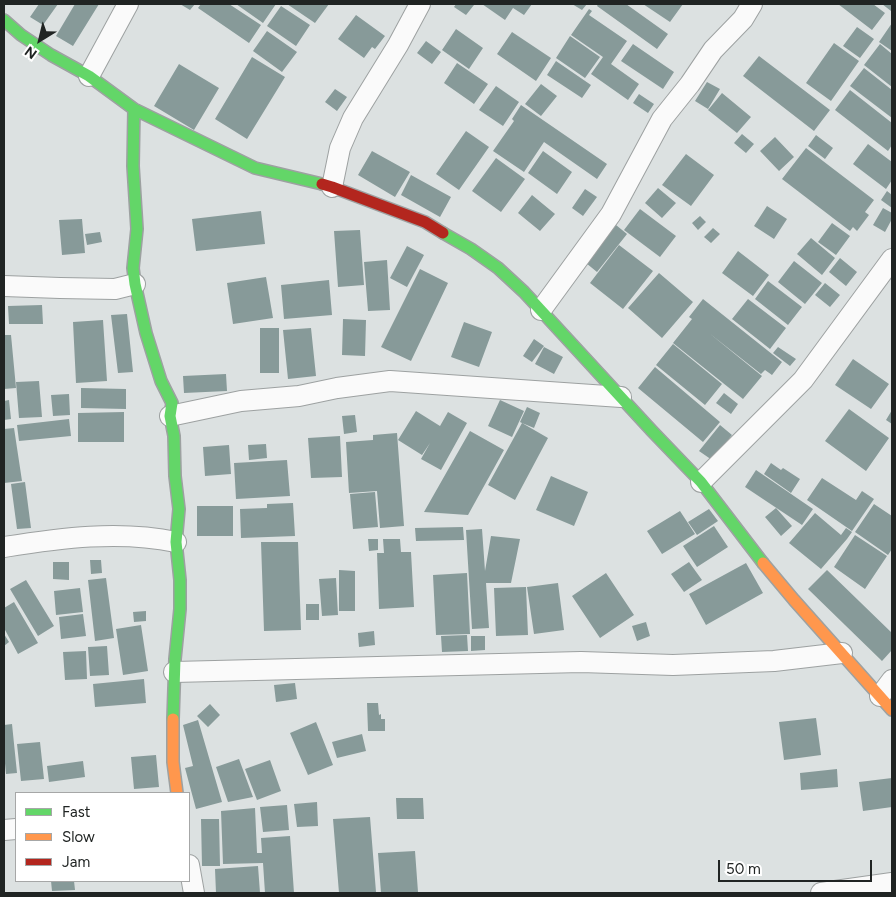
<!DOCTYPE html>
<html>
<head>
<meta charset="utf-8">
<style>
	body { margin:0 }
	#map { position:relative; width:896px; height:897px; overflow:hidden; background:#dce1e1; font-family:Figtree,sans-serif }
	canvas { display:block }
	.frame { position:absolute; inset:0; border:5px solid #202423; pointer-events:none }
	.legend { position:absolute; left:15px; top:792px; width:175px; height:90px; box-sizing:border-box; background:#fff; border:1px solid #a6a7a7; margin:0; padding:6px 9px; list-style:none; font-size:15px; color:#202423 }
	.legend li { display:flex; align-items:center; gap:10px; height:25px }
	.legend b { width:25px; border:1px solid #a6a7a7 }
	.north { position:absolute; left:15px; top:15px; width:50px; height:50px; -webkit-text-stroke:4px #fff; paint-order:stroke; rotate:216deg; font-size:14px; font-weight:700; line-height:20px; text-align:center; color:#202423 }
	.north::after { content:''; display:block; margin:auto; width:18px; height:22px; background:#202423; clip-path:polygon(50% 0,100% 100%,50% 72%,0 100%) }
	.scale { position:absolute; left:718px; top:860px; width:154px; height:22px; box-sizing:border-box; border:2px solid #202423; border-top:0; padding-left:6px; font-size:15px; line-height:18px; white-space:nowrap; color:#202423; -webkit-text-stroke:4px #fff; paint-order:stroke }
</style>
</head>
<body>
<div id="map">
<canvas width="896" height="897"></canvas>
<div class="frame"></div>
<ul class="legend">
<li><b style="height:6px;background:#63d668"></b>Fast</li>
<li><b style="height:6px;background:#ff974d"></b>Slow</li>
<li><b style="height:6px;background:#b3261e"></b>Jam</li>
</ul>
<div class="north">N</div>
<div class="scale">50 m</div>
</div>
<script>
const g = document.querySelector('canvas').getContext('2d');
g.lineJoin = 'round';
function fillPath(path, color) { g.fillStyle = color; g.fill(path, 'evenodd'); }
function strokePath(path, color, width, dash) { g.strokeStyle = color; g.lineWidth = width; g.lineCap = dash ? 'butt' : 'round'; g.setLineDash(dash || []); g.stroke(path); }
fillPath(new Path2D(`
	M39,4H58L43,25L30,17Z
	M75,4H99L73,46L56,36Z
	M180,4H195L190,10Z
	M201,4H229L261,25L249,43L198,8Z
	M236,4H276L263,23Z
	M287,4H329L315,23Z
	M456,4H472L474,5L466,15L454,7Z
	M482,4H532L524,15L513,8L505,20Z
	M572,4H587L582,10Z
	M598,4H626L668,34L657,49L597,6Z
	M643,4H683L670,22Z
	M838,4H873L885,13L872,30Z
	M882,4H892V9L891,11Z
	M281,6L310,25L296,46L267,26Z
	M589,9L592,11L589,15L627,41L611,64L639,84L628,100L591,74L603,57L571,35Z
	M356,15L385,36L375,49L372,47L364,58L338,39Z
	M892,23V51L879,42Z
	M857,27L874,39L860,58L843,46Z
	M456,29L483,48L469,69L442,50Z
	M267,31L297,52L282,72L253,51Z
	M512,32L551,58L536,81L497,54Z
	M570,36L600,57L585,78L556,58Z
	M426,41L441,52L432,64L417,53Z
	M834,43L859,61L831,101L806,83Z
	M633,44L674,72L663,89L621,61Z
	M880,44L892,54V87L864,65Z
	M759,56L830,110L814,131L743,76Z
	M252,57L285,77L247,139L215,119Z
	M556,61L591,85L582,98L547,75Z
	M457,63L488,84L474,104L444,83Z
	M179,64L219,88L194,130L154,106Z
	M864,68L892,90V118L850,86Z
	M707,82L720,89L708,109L695,101Z
	M541,84L557,96L541,116L525,104Z
	M496,86L519,102L503,126L479,110Z
	M335,89L347,97L337,111L325,102Z
	M850,90L892,123V145L888,151L835,110Z
	M722,93L751,117L737,133L708,110Z
	M639,94L654,104L648,113L633,103Z
	M521,105L607,164L597,179L544,142L524,172L493,151L514,121L512,119Z
	M466,131L489,147L459,190L436,174Z
	M742,134L754,144L746,153L734,143Z
	M816,135L833,148L825,159L808,146Z
	M775,137L794,157L779,171L760,151Z
	M868,144L892,162V180L886,189L853,164Z
	M806,148L874,200L865,212L869,215L857,231L853,227L850,231L782,179Z
	M372,151L410,172L395,197L358,175Z
	M543,151L572,172L557,194L528,173Z
	M686,154L714,175L691,206L662,185Z
	M496,158L525,179L501,212L472,191Z
	M411,175L451,197L440,217L401,195Z
	M658,188L676,203L662,218L645,203Z
	M585,189L597,197L583,216L572,208Z
	M887,191L892,195V208L881,200Z
	M532,195L555,214L540,231L518,213Z
	M767,206L787,219L774,239L754,226Z
	M883,208L892,213V219L885,232L873,225Z
	M640,209L676,236L660,257L624,230Z
	M261,211L265,244L196,251L192,219Z
	M700,216L706,222L698,230L692,223Z
	M82,219L85,253L62,255L59,220Z
	M832,223L850,236L836,255L818,242Z
	M616,225L627,234L597,272L586,263Z
	M713,228L720,234L711,243L704,237Z
	M360,230L364,285L338,287L334,231Z
	M100,232L102,242L87,245L85,234Z
	M811,238L835,258L822,275L797,254Z
	M619,245L653,271L623,309L590,283Z
	M407,246L424,255L407,287L390,278Z
	M738,251L769,275L753,296L722,273Z
	M840,258L857,272L846,286L829,272Z
	M387,260L390,310L368,311L364,262Z
	M794,261L822,283L805,304L778,282Z
	M420,269L448,283L411,361L381,347Z
	M659,273L693,302L662,338L628,308Z
	M266,277L273,318L233,324L227,283Z
	M329,280L332,315L284,319L281,285Z
	M768,281L802,307L788,325L755,299Z
	M825,283L840,295L830,307L815,295Z
	M703,299L782,362L772,375L765,370L761,374L709,333L762,376L743,399L673,343L692,319L689,317Z
	M748,299L786,328L770,349L732,319Z
	M42,305L43,324H9L8,306Z
	M127,314L133,372L118,373L111,315Z
	M343,319L366,320L365,356L342,355Z
	M103,320L107,381L76,383L73,322Z
	M464,322L492,332L479,367L451,357Z
	M260,328H279V373H260Z
	M311,328L316,376L288,379L283,330Z
	M4,335H11L16,388L4,389Z
	M534,339L544,346L532,362L523,356Z
	M673,344L722,384L705,405L656,365Z
	M544,347L563,357L554,374L535,364Z
	M778,347L796,359L790,366L773,353Z
	M853,359L889,384L871,409L835,385Z
	M655,367L720,422L703,442L638,388Z
	M226,374L227,391L184,393L183,376Z
	M39,381L42,417L19,418L16,382Z
	M81,388L126,389V409L81,408Z
	M724,393L738,404L731,414L716,403Z
	M69,394L70,415L53,416L51,395Z
	M9,400L11,419L4,420V401Z
	M500,400L524,411L512,437L488,426Z
	M527,407L540,413L534,428L522,423L548,438L515,500L488,485L522,423L520,422Z
	M849,409L889,438L866,471L825,441Z
	M892,410V424L886,420Z
	M416,411L440,426L448,412L467,423L441,470L421,459L430,443L422,455L398,440Z
	M124,412V442H78V413Z
	M355,415L357,432L344,434L342,416Z
	M69,419L71,436L19,441L17,425Z
	M720,425L732,435L712,460L699,451Z
	M14,428L22,481L4,483V429Z
	M470,431L504,450L468,515L424,512Z
	M397,433L404,526L380,528L377,491L349,493L346,442L373,440V435Z
	M340,436L342,477L311,478L308,438Z
	M266,444L267,458L249,460L248,445Z
	M229,445L231,474L205,476L203,447Z
	M287,460L290,496L236,499L234,463Z
	M771,463L781,470L783,468L800,479L791,493L764,474Z
	M756,470L813,509L802,525L745,487Z
	M551,476L588,492L574,526L536,510Z
	M822,478L856,500L862,491L874,499L852,531L807,500Z
	M25,482L31,528L17,529L11,484Z
	M375,492L378,527L353,529L350,494Z
	M293,503L295,536L241,538L240,509L267,508V504Z
	M874,504L892,516V549L888,555L855,532Z
	M197,506H233V536H197Z
	M776,508L792,526L781,536L765,517Z
	M709,509L718,521L697,535L688,522Z
	M680,511L695,534L662,554L647,531Z
	M815,513L841,535L846,528L852,532L847,539L821,569L789,543Z
	M714,526L728,547L697,567L683,546Z
	M463,527L464,540L416,541L415,528Z
	M482,529L485,571L491,536L520,539L511,583H486L489,628L472,629L466,530Z
	M855,535L887,556L865,589L834,567Z
	M368,539H378V550L369,551Z
	M383,539H400L401,552H411L414,607L379,609L377,553H384Z
	M261,542H298L301,630L264,631Z
	M90,560H101L102,573L91,574Z
	M53,562H69V580L53,579Z
	M689,562L702,580L684,592L671,574Z
	M746,563L763,593L706,625L689,594Z
	M339,570L355,571V611H339Z
	M827,570L892,633V650L882,661L808,589Z
	M467,573L470,634L436,635L433,575Z
	M606,573L634,615L600,638L572,596Z
	M106,578L114,638L95,641L88,580Z
	M336,578L338,615L322,616L319,579Z
	M26,580L54,626L38,636L10,589Z
	M558,583L564,630L534,634L527,587Z
	M526,587L528,635L496,636L494,588Z
	M80,588L83,612L56,615L54,591Z
	M14,602L38,643L18,654L4,628V608Z
	M306,604H319V620H306Z
	M146,611V621L134,622L133,612Z
	M83,614L86,636L61,639L59,617Z
	M646,622L650,636L637,641L632,626Z
	M141,625L148,671L123,675L116,629Z
	M374,631L375,645L359,647L358,633Z
	M4,634L9,642L4,646Z
	M467,635L468,651L442,652L441,636Z
	M471,636H485V650L471,651Z
	M107,646L109,675L90,676L88,647Z
	M86,651L87,679L65,680L63,652Z
	M144,679L146,703L95,707L93,684Z
	M295,683L297,699L276,702L274,685Z
	M367,703H378L379,715L381,714V719H385V731H368Z
	M210,704L220,715L208,727L197,716Z
	M816,718L821,755L784,760L779,722Z
	M198,720L222,802L196,809L185,768L193,766L183,725Z
	M316,722L333,765L308,775L290,733Z
	M12,724L17,773L6,774L4,753V725Z
	M362,734L366,751L337,758L332,742Z
	M40,742L44,779L21,781L17,744Z
	M156,755L159,787L134,789L131,757Z
	M239,759L253,797L228,802L216,767Z
	M270,760L281,791L257,800L245,769Z
	M83,761L85,777L49,782L47,766Z
	M837,769L838,787L801,790L800,773Z
	M892,778V807L863,811L859,782Z
	M396,798H423L424,819H397Z
	M317,802L318,826L297,827L294,804Z
	M287,805L289,830L263,832L260,807Z
	M255,808L257,853H262L261,838L290,836L294,893H265L263,863L223,864L221,811Z
	M370,817L376,892L339,893L333,819Z
	M201,819H219L220,866H202Z
	M415,851L418,892L381,893L378,853Z
	M258,866L260,893H216L215,869Z
	M51,881H74L75,890L52,891Z`), '#879a99');
const street = new Path2D(`
	M89,76L128,4
	M332,187L340,148L353,118L398,45L420,4
	M4,286L60,288L115,289L135,284
	M541,310L611,214L662,119L690,84L713,50L743,19L752,4
	M170,416L241,401L299,396L337,388L390,381L621,397
	M701,482L803,380L892,259
	M4,547C61,538 119,530 176,542
	M174,672L581,662L673,665L774,661L842,653
	M880,696L892,680
	M4,830L16,829
	M189,865L194,893
	M821,893L892,883`);
const fast = new Path2D(`
	M4,20L21,35L51,55L89,76L134,109L255,168L322,184
	M134,109L133,166L137,229L133,268L135,284L146,333L161,381L172,403L170,416L174,436L175,476L179,509L176,542L180,580V609L175,659L173,719
	M443,233L471,249L498,268L524,292L652,431L701,482L763,563`);
const slow = new Path2D(`
	M763,563L794,600L892,710
	M173,719V762L177,793`);
const jam = new Path2D(`
	M322,184L332,187L425,222L443,233`);
strokePath(street, '#9da1a1', 22);
strokePath(fast, '#9da1a1', 14);
strokePath(slow, '#9da1a1', 14);
strokePath(jam, '#9da1a1', 14);
strokePath(street, '#fafafa', 20);
strokePath(fast, '#63d668', 11);
strokePath(slow, '#ff974d', 11);
strokePath(jam, '#b3261e', 11);
</script>
</body>
</html>
